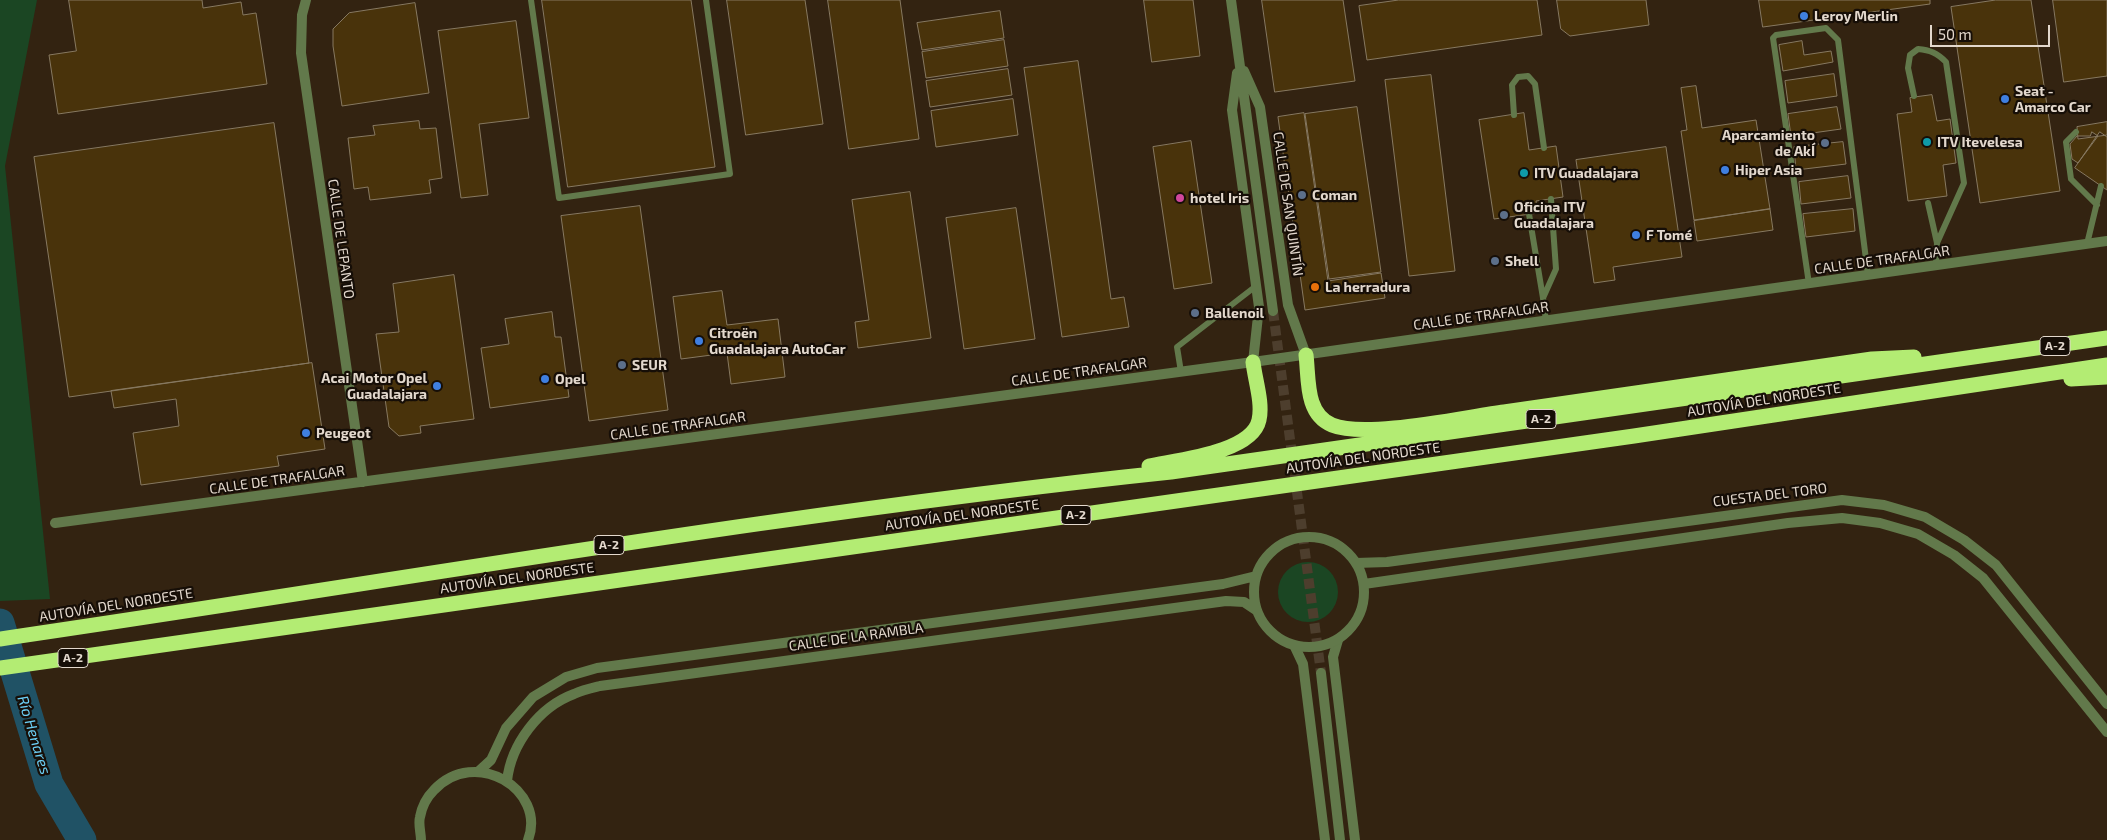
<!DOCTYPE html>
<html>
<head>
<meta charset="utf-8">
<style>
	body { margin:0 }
	#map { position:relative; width:2107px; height:840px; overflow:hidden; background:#332311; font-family:"Exo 2",sans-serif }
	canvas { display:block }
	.scale { position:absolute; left:1930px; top:25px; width:120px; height:22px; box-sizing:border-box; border:2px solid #e3d8cd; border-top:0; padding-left:6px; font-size:15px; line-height:18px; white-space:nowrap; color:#e3d8cd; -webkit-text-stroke:4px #160e07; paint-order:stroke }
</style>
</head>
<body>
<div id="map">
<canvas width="2107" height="840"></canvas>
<div class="scale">50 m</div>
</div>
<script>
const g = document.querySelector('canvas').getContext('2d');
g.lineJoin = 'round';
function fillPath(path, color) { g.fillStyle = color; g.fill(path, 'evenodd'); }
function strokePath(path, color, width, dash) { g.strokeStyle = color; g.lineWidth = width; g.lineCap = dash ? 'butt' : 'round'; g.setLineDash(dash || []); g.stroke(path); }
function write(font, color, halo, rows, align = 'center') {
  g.font = font + ' "Exo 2",sans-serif'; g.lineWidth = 4.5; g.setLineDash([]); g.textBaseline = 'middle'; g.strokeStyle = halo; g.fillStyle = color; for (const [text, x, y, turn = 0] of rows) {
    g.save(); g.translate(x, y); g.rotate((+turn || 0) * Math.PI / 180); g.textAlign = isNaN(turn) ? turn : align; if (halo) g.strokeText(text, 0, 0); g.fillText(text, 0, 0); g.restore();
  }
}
fillPath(new Path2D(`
	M0,0H37L5,166L50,599L0,601Z
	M1278 592a30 30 0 1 1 60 0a30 30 0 1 1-60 0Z`), '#1b4623');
strokePath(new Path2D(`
	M0,623L49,784L82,840`), '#205265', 29);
const building = new Path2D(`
	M69,0H202L203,8L241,2L243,15L256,13L267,84L58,114L49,55L76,51Z
	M542,0H691L715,167L568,187Z
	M727,0H805L823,124L746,135Z
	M828,0H900L919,139L849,149Z
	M1144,0H1193L1200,56L1152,62Z
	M1262,0H1343L1355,81L1275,92Z
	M1399,0H1537L1542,35L1367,60L1359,6Z
	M1557,0H1646L1649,25L1570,36L1561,29Z
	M1759,0H1930V4L1763,27Z
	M1996,0H2031L2060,191L1980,203L1951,7Z
	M2053,0H2107V76L2064,82Z
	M415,3L429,93L342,106L333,46V29L349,13Z
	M1000,11L1004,38L922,50L917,23Z
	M516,21L529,118L479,124L488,195L461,198L438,31Z
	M1004,40L1008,66L926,78L922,52Z
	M1802,41L1804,55L1831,51L1833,62L1783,71L1779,45Z
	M1078,61L1111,299L1124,297L1129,327L1062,337L1024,68Z
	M1008,69L1012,95L930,107L926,81Z
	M1834,74L1837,96L1788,103L1785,81Z
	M1431,75L1455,271L1409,276L1385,80Z
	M1696,86L1702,128L1756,120L1770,209L1694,220L1681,131L1687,130L1681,88Z
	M1932,95L1937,121L1950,119L1956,163L1943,165L1947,196L1908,201L1897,114L1912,112L1910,98Z
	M1013,99L1018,135L936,147L931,111Z
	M1357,107L1381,272L1329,279L1305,114Z
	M1837,107L1841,129L1791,136L1788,114Z
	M1304,113L1328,281L1381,273L1385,298L1305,310L1278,117Z
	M1524,113L1529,150L1556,146L1563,197L1536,201L1538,213L1494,219L1479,120Z
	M419,121L420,129L436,128L442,178L429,180L431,193L370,200L368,187L354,189L348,138L375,135L373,126Z
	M2107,122V135L2078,139L2077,127Z
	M274,123L309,363L69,397L34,157Z
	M2092,132L2098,136L2078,163L2072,159L2070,144L2077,136H2090Z
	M2100,132L2107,137V190L2075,168Z
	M1191,141L1212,283L1174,289L1153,147Z
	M1843,142L1846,164L1796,170L1794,147Z
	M1666,147L1682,257L1613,267L1615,280L1594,283L1576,160Z
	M1848,176L1851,198L1801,204L1799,182Z
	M910,192L931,338L858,348L855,322L869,320L852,200Z
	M640,206L668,410L589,421L561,216Z
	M1016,208L1035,339L964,349L946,218Z
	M1770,209L1773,230L1697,241L1694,221Z
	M1853,209L1855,231L1806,237L1803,214Z
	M454,275L474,419L420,426L421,433L399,436L389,427L376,334L399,332L393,284Z
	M722,291L727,325L778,319L785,377L731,384L727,353L681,359L673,297Z
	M552,312L555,337H561L569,397L490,408L481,348L509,344L505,319Z
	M312,363L325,449L277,456L279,466L141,485L133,433L179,426L176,399L114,408L111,391Z`);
fillPath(building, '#49330b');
strokePath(building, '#877961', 1);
strokePath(new Path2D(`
	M1273,311L1321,673`), '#4d3e2d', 10, [10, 5]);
strokePath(new Path2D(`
	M531,0L559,198L730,174L706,0
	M1914,96L1908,68L1910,55L1918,49C1930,50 1937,53 1946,62L1964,183L1937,243L1928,203
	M1514,115L1512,85L1518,77L1528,76L1535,84L1544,148
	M2076,132L2066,142L2071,179L2097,205
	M1529,214L1543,298L1556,269L1551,199
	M2087,244L2101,186
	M1936,266L1937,243
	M1809,284L1773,38L1776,35L1826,28L1838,40L1868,275
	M1543,298L1546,321
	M1181,372L1177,347L1256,286`), '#62794b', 6);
strokePath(new Path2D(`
	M306,0L302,15L301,53L363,482
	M1231,0L1273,311
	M1244,71L1260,107L1288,305L1306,355
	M1237,73L1232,110L1259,307L1253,362
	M55,523L1253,362L2107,241
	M1338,640L1333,657L1355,840
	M1295,647L1303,664L1325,840
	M1321,673L1340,840`), '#62794b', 10);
strokePath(new Path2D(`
	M1254 592a55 55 0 1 1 110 0a55 55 0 1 1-110 0Z
	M1356,563L1387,562L1842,500L1884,505L1925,517L1964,540L1996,565L2107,704
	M1364,584L1788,523L1842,518L1880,523L1918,534L1954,555L1983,578L2107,732
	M479,771L491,760L506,728L533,697L566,677L597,668L1223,584L1256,576
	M507,781C511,744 539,707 574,694C583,690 592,688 600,686L1226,601L1244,602L1256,610
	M421,840C421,833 418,824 420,817C422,806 427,797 434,790C475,746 547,790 528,840`), '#62794b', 10);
strokePath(new Path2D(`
	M1306,355C1309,379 1305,414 1332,425C1366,439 1465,417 1504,412C1627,394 1750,377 1872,359L1914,357
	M2071,379L2107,377
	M1149,466C1176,460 1252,453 1259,420C1263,403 1255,380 1253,362
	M0,639C390,582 779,513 1171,472L2107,338
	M0,668L1634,436L2107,365`), '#b3ec73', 15);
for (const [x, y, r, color] of [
	[1804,16,5,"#3f7fe0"],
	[2005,99,5,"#3f7fe0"],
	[1927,142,5,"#0f9aa8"],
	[1825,143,5,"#5c6f8a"],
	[1725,170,5,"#3f7fe0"],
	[1524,173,5,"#0f9aa8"],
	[1302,195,5,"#5c6f8a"],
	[1180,198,5,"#d1479c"],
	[1504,215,5,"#5c6f8a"],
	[1636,235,5,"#3f7fe0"],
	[1495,261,5,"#5c6f8a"],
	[1315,287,5,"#e8710a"],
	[1195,313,5,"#5c6f8a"],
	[699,341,5,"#3f7fe0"],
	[622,365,5,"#5c6f8a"],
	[545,379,5,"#3f7fe0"],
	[437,386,5,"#3f7fe0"],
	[306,433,5,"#3f7fe0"]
]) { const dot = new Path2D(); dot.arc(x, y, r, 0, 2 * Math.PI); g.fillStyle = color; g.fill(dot); strokePath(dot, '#160e07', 2); }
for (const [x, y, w] of [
	[2055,346,30],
	[1541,419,30],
	[1076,515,30],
	[609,545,30],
	[73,658,30]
]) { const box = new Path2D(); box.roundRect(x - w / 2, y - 9.5, w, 19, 4); g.fillStyle = '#160e07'; g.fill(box); strokePath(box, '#e3d8cd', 1); }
write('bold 12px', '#e3d8cd', null, [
	["A-2",2055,346],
	["A-2",1541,419],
	["A-2",1076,515],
	["A-2",609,545],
	["A-2",73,658]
]);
write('bold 14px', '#e3d8cd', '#160e07', [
	["Leroy Merlin",1814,16],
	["Seat -",2015,91],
	["Amarco Car",2015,107],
	["Aparcamiento",1815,135,"right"],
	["de AkÍ",1815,151,"right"],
	["ITV Itevelesa",1937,142],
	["Hiper Asia",1735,170],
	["ITV Guadalajara",1534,173],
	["Coman",1312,195],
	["hotel Iris",1190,198],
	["Oficina ITV",1514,207],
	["Guadalajara",1514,223],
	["F Tomé",1646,235],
	["Shell",1505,261],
	["La herradura",1325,287],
	["Ballenoil",1205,313],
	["Citroën",709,333],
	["Guadalajara AutoCar",709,349],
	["SEUR",632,365],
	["Acai Motor Opel",427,378,"right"],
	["Guadalajara",427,394,"right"],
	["Opel",555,379],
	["Peugeot",316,433]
], 'left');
write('14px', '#e3d8cd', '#160e07', [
	["CALLE DE SAN QUINTÍN",1288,204,82],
	["CALLE DE LEPANTO",341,239,82],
	["CALLE DE TRAFALGAR",1882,260,-8],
	["CALLE DE TRAFALGAR",1481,316,-8],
	["CALLE DE TRAFALGAR",1079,372,-8],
	["AUTOVÍA DEL NORDESTE",1764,400,-9],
	["CALLE DE TRAFALGAR",678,426,-8],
	["AUTOVÍA DEL NORDESTE",1363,458,-8],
	["CALLE DE TRAFALGAR",277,480,-8],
	["CUESTA DEL TORO",1770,495,-7],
	["AUTOVÍA DEL NORDESTE",962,515,-8],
	["AUTOVÍA DEL NORDESTE",517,578,-8],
	["AUTOVÍA DEL NORDESTE",116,605,-9],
	["CALLE DE LA RAMBLA",856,637,-8]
]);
write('italic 15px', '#6ccef4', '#160e07', [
	["Río Henares",34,735,73]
]);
</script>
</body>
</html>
